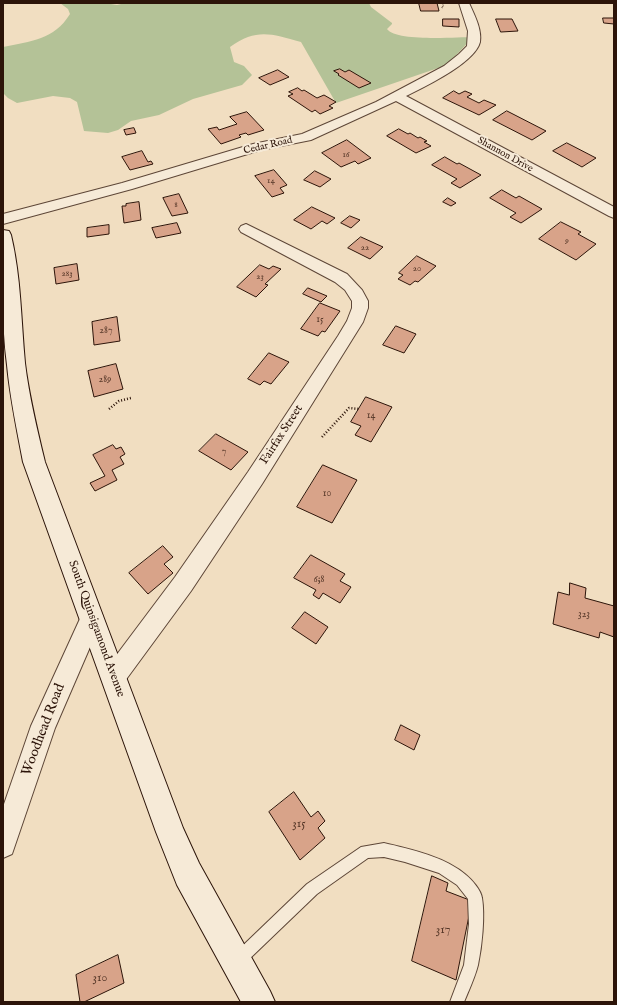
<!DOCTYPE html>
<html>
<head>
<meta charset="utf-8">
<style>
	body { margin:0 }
	#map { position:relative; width:617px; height:1005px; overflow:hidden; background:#f1dec1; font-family:"IM FELL English",serif }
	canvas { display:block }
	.frame { position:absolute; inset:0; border:4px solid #2c1409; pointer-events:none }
</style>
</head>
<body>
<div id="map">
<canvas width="617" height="1005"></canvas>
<div class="frame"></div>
</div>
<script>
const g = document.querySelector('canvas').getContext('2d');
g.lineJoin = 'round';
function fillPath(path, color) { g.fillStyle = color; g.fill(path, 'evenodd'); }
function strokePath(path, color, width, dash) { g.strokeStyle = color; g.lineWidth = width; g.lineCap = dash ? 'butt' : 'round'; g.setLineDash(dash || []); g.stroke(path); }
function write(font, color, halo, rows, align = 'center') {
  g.font = font + ' "IM FELL English",serif'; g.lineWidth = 4; g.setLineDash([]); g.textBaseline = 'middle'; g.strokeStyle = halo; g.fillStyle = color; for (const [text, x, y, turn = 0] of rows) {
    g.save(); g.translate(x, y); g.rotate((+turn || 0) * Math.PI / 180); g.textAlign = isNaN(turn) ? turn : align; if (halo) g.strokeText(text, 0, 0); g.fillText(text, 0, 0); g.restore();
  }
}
fillPath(new Path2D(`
	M60,3H105L117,5L125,3H369L371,7L392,23V24L387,29C396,42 457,37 473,37L447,65L336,103L301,42C271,34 257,28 230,47L234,62L244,66L252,75L242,85L193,99L159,115L131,121L118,130L108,133L84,131L77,102L70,98L53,96L17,103L8,98L3,93V47C31,41 54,40 70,14L68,9Z`), '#b4c297');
const building = new Path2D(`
	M419,3H439H437L439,11H421Z
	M603,18H614V24L604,23Z
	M443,19H459V27L443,26Z
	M496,19H512L518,31L501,32Z
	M340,69L345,72L349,70L371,83L359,88L338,75L339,74L334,71Z
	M278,70L289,77L270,85L259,78Z
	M298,88L302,91L304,90L317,98L324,95L336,102L329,106L333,108L320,114L315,110L312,112L288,96L293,94L289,92Z
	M454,91L459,94L465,91L472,94L467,97L479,103L484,100L496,105L479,115L443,98Z
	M507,111L546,131L532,140L493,120Z
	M247,112L264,130L248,135L246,133L239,135L241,137L221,144L208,129L217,127L219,130L237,124L230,117Z
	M134,128L136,133L126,135L124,130Z
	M399,129L408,134L410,133L418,138L420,137L427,141L424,142L431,146L416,153L387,136Z
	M347,140L371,158L358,164L355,161L341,167L322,153Z
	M567,143L596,158L582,167L553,151Z
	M142,151L148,162L151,161L153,164L130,170L122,157Z
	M445,157L457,164L459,163L481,175L460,188L451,183L457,179L432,165Z
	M274,170L287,185L280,188L284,193L272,197L255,176Z
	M315,171L331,179L320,187L304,180Z
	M502,190L516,198L519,196L542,209L521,223L510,217L516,213L490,198Z
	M179,194L188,213L172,216L163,198Z
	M448,198L456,203L451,206L443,202Z
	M139,202L141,220L124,223L122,206H126V204Z
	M312,207L335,218L327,224L322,221L311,229L294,220Z
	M350,216L360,220L351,228L341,223Z
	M561,222L581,232L578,234L596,244L576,260L539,239Z
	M177,223L181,233L156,238L152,228Z
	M109,225V234L87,237V228Z
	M361,237L383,247L370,259L348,248Z
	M417,256L436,266L418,282L415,281L410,285L398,279L403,275L399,273Z
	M77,264L79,280L56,284L54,268Z
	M260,265L269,269L273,266L281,269L265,284L268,285L256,297L237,287Z
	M308,288L327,296L321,302L303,294Z
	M320,303L340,311L325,332L322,331L318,336L301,329Z
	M117,317L120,341L94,345L92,322Z
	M396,326L416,334L404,353L383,345Z
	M269,353L289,362L271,384L264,381L260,385L248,379Z
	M116,364L123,389L94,397L88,371Z
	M366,397L392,407L371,442L355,435L361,426L351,422Z
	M216,434L248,452L231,470L199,451Z
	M113,445L116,449L121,447L125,454L120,457L124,464L112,470L117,480L95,491L90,483L105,476L93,455Z
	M323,465L357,480L332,523L297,507Z
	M163,546L173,557L164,564L173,573L148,594L129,573Z
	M311,555L345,574L340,581L351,587L340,603L323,593L319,599L313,595L316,590L294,578Z
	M570,583L586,588L585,598L614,606V637L600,632L599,638L553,624L558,592L569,595Z
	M305,612L328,627L316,644L292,628Z
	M401,725L420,735L414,750L395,740Z
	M294,792L311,817L318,811L325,821L318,828L325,838L300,860L269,812Z
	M432,876L448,883L446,891L472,901L456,980L412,961Z
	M118,955L124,983L84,1002H80L76,975Z`);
fillPath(building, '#d8a389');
strokePath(building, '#2c1409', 1);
const service = new Path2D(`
	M384,843C410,849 446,857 466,875C472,880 481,890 482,898C485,916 482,946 478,965C475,977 469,990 464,1002H450L464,965L469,924L468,899L457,885L439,873L405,862L384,857L368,858L317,894L243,965L238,967L233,965L231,960L233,955L307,884L361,847Z`);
const minor = new Path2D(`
	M459,3H469C474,14 482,29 480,42C475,63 424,87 406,96L614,207V218L609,216L396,101L311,140L261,150L132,189L3,224V214L122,183L253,144L302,134L376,102L444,66L459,54L467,46L468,31Z
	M246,224L347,274L362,290L368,301V308L363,322L262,484L191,591L122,685L114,689L106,685L102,677L106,669L175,577L248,472L338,336L347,321L352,308V301L345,290L335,282L241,232L239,229L241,226Z
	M92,606L100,610L103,617L55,728L12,854L3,858V807L31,726L84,610Z`);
const secondary = new Path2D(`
	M3,230L9,231L11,235C21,277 21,320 25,363C29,396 37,429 45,462L183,828L199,863L270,991L275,1002H241L177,885L156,832L23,462C17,430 10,398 7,365C1,320 3,275 3,230Z`);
strokePath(service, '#5d4637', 2);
strokePath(minor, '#5d4637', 2);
strokePath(secondary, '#2c1409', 2);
strokePath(new Path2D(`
	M442,8L444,3`), '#2c1409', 1.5, [0.5, 1]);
strokePath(new Path2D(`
	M109,409L119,401L131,398
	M322,437L349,408L359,409`), '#2c1409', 2.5, [1, 2]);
fillPath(service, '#f6ead7');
fillPath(minor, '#f6ead7');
fillPath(secondary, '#f6ead7');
write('9px', '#573829', null, [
	["16",346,155],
	["14",271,181],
	["8",176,205],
	["9",567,241],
	["22",365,248],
	["20",417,269],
	["283",67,274],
	["23",260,277]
]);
write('10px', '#2c1409', '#f6ead7', [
	["Cedar Road",268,146,-13],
	["Shannon Drive",505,155,29]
]);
write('10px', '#573829', null, [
	["15",320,320],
	["287",106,331],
	["289",105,380],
	["14",371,416],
	["7",224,452],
	["10",327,494],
	["6;8",319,580],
	["323",584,615]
]);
write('12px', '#2c1409', '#f6ead7', [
	["Fairfax Street",282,435,-57],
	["South Quinsigamond Avenue",96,629,70]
]);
write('12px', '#573829', null, [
	["315",299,825],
	["317",443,931],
	["310",100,979]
]);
write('14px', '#2c1409', '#f6ead7', [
	["Woodhead Road",44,730,-69]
]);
</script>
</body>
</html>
